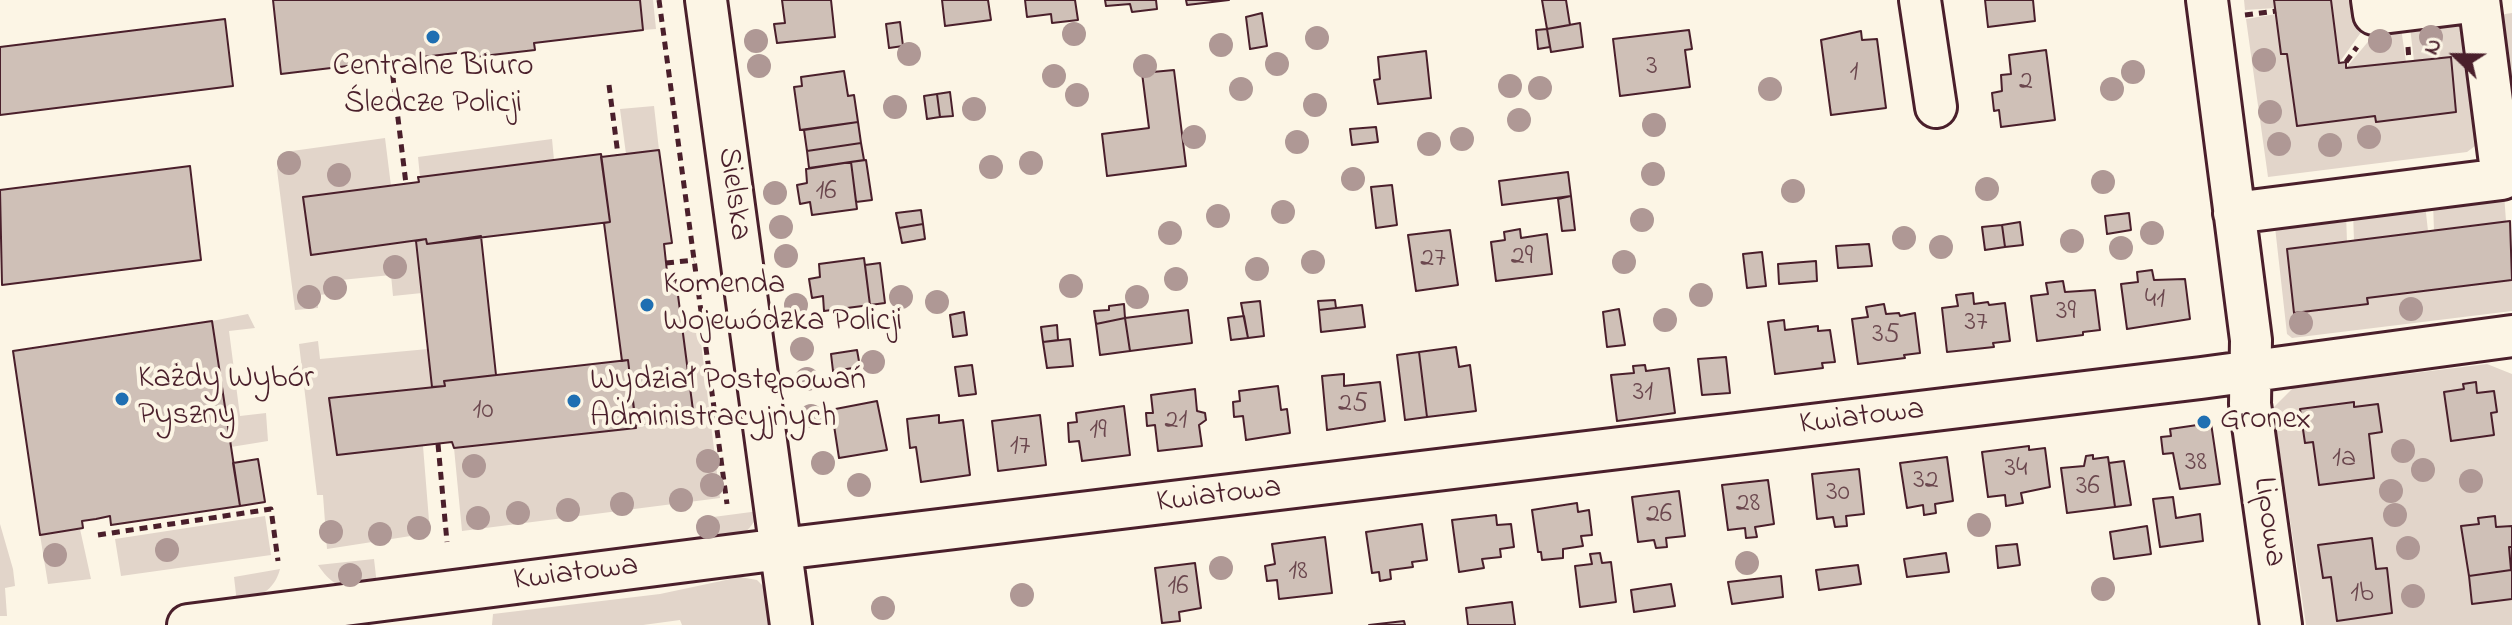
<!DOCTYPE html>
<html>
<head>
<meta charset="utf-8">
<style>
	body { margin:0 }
	#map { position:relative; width:2512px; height:625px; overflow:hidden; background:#fcf5e5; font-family:"Indie Flower",sans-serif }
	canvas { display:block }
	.north { position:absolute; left:2416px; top:16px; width:80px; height:80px; -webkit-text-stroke:6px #fcf5e5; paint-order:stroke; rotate:292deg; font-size:22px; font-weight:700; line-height:32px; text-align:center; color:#4a1f2b }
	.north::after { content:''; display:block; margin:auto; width:28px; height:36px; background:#4a1f2b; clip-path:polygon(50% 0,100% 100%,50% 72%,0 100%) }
</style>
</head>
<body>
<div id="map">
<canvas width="2512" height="625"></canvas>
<div class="north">N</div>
</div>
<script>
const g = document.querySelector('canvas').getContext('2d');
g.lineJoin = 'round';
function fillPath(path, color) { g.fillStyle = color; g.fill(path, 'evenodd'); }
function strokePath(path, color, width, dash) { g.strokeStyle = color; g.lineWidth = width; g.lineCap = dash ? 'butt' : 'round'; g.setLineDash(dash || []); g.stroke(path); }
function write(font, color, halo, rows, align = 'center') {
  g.font = font + ' "Indie Flower",sans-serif'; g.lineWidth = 8; g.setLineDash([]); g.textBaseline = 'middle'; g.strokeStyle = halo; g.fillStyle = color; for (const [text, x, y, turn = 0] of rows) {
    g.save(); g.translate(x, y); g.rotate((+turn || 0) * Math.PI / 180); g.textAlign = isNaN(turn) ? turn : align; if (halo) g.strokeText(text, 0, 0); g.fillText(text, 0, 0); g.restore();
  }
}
fillPath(new Path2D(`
	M640,0H653L656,29L643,30Z
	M2244,0H2274L2275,8L2245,10Z
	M2331,0H2364L2367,24L2339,63Z
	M2461,13L2478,137L2475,146L2467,152L2268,177L2246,19L2276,14L2281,54H2287L2297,126L2375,116L2376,122L2456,112L2451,57L2414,61L2409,19Z
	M2512,13V75L2508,76L2492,16Z
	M2400,21L2406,62L2346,68L2377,31Z
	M654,106L659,150L626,154L620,109Z
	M385,138L391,186L304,197L311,254L416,241L422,293L393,296L391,275L341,280L340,293L318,295V308L295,310L277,170L285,152Z
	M552,139L554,160L420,177L418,157Z
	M2504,194L2506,221L2434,231L2433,202Z
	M2425,204L2428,231L2354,241L2353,212Z
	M2346,213L2347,242L2287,249L2295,313L2367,304V298L2512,280V311L2292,338L2287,334L2275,227Z
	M248,314L255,328L229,331L240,416L266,413L268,441L231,447L212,321Z
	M699,326L720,498L462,531L454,448L636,428V425L694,418L682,329Z
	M318,341L320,359L428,349L432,387L330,398L337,455L423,446L430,533L327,549L323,495H317L299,344Z
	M2487,364L2512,374V625H2306L2273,408L2293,388Z
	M759,511C748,541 729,540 701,545L698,519Z
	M265,516L271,555L121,576L115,539Z
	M0,524L13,569L15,586L5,588L7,616H0Z
	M80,529L91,579L48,584L40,535Z
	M374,559L377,585C348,588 336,592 318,565Z
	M280,569C275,590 257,600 237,603L234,577Z
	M740,577L757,580L765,588L770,625H682L680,620L643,625H492L493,614L660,594Z`), '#e2d5ca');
const building = new Path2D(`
	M273,0H640L643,30L534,43L535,50L474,57L473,51L281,74Z
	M782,0H831L835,37L777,43L774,24L785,23Z
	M942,0H988L991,20L945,26Z
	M1025,0H1075L1078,20L1052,23L1051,14L1027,17Z
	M1105,0H1156L1157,9L1132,12L1130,4L1106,6Z
	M1186,0H1229L1187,5Z
	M1542,0H1566L1570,25L1547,29Z
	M1985,0H2033L2035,21L1988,27Z
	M2274,0H2331L2339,63L2346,62V68L2451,57L2456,112L2376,122L2375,116L2297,126L2287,54H2281Z
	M1262,13L1267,46L1250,49L1246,17Z
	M225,19L233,86L0,115V47Z
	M900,22L903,46L889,48L886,24Z
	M1580,23L1583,47L1551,52L1547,29Z
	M1547,29L1550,47L1538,49L1536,30Z
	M1689,30L1692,49L1685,50L1690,87L1620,96L1613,39Z
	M1861,31L1862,40L1877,39L1886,108L1831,115L1821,40Z
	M2046,50L2055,120L2001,127L1999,110L1994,111L1992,93L2002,91L2001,75L2011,74L2009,55Z
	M1426,51L1431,98L1378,104L1374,80L1380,79L1378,57Z
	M1174,70L1186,166L1107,176L1102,134L1149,128L1142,73Z
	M844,71L848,96L854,95L858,122L800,130L794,87L802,86L801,77Z
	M950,92L953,116L940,117L937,94Z
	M937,94L940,117L927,119L924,96Z
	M858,122L861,143L807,151L804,130Z
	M1376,127L1378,142L1352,145L1350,129Z
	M861,143L864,160L809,168L807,151Z
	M659,150L672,243L664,244L668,281L676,280L694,418L636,425L628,360L622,361L604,223L610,222L601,157Z
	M601,154L610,222L427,244L426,239L311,255L303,197L419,182L418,177H420Z
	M866,160L872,200L856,202L851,162Z
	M851,162L857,209L812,215L810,202L800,204L797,185L807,183L806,169Z
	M190,166L201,260L2,285L0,190Z
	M1568,172L1571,196L1502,205L1499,181Z
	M1392,185L1397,225L1376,228L1371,187Z
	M1571,196L1575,230L1562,231L1558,199Z
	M921,210L923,224L899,228L896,213Z
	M2129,213L2131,230L2107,234L2105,216Z
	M2510,221L2512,280L2367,298L2368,304L2294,313L2287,249Z
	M2020,222L2023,245L2005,247L2002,225Z
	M923,224L925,239L902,243L899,228Z
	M2002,225L2005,247L1985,250L1982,227Z
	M1520,229L1521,238L1547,234L1552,274L1496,281L1491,242L1505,240L1504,232Z
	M1450,230L1458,285L1416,291L1408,235Z
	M481,236L496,375L444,381L445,386L432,387L416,241L426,239L427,244Z
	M1869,244L1872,266L1838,268L1836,246Z
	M1762,252L1766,286L1747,288L1743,254Z
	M864,258L870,305L824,311L823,296L812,298L809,279L820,277L819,264Z
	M1816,261L1817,281L1779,284L1778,264Z
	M880,263L885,303L870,305L865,265Z
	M2152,270L2154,280L2185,279L2190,319L2127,329L2121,284L2138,282L2137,272Z
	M2063,281L2065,292L2095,290L2100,330L2083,332V335L2037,341L2031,296L2048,294L2046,283Z
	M1973,293L1974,304L1988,302L1989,305L2005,303L2010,341L1993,343L1994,347L1947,352L1942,308L1958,306L1956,295Z
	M1335,300L1336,308L1319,310L1318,301Z
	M1260,301L1264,336L1248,338L1241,303Z
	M1124,304L1125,318L1096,324L1094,311L1109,310V306Z
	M1884,304L1886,314L1899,313L1900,316L1915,313L1920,353L1904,355L1905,358L1858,364L1852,319L1868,317L1866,307Z
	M1362,305L1365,327L1321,332L1319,310Z
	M1619,309L1625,345L1607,347L1603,312Z
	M1188,310L1192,343L1130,351L1125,318Z
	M964,312L967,335L953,337L950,315Z
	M1244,316L1248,338L1231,340L1228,318Z
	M1125,318L1130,351L1100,355L1096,324Z
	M1784,320L1785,330L1818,326V331L1830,330L1835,362L1822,363L1823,368L1775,374L1768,322Z
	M212,321L240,506L111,525L110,516L96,519L82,521L83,528L40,535L13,351Z
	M1057,325L1058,340L1043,342L1041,327Z
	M1070,339L1073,366L1047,368L1043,342Z
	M1456,347L1459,367L1470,365L1476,411L1427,417L1419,352Z
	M857,350L860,367L833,371L831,354Z
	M1419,352L1427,417L1405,420L1397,355Z
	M1726,357L1730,393L1702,395L1698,359Z
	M628,360L636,428L454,448L452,442L337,455L329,398L445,386L444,381Z
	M972,365L976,394L959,396L955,367Z
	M1645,365L1646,371L1669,368L1675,413L1617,421L1611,375L1634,373L1633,366Z
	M1344,374V386L1380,382L1385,421L1327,430L1322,376Z
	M2476,382L2477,393L2494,391L2497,412L2491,413L2494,435L2451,441L2444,392L2464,389L2463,384Z
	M1278,386L1281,410L1287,409L1290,433L1246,440L1243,416L1234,417L1233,402L1240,401L1239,391Z
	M1195,389L1197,411L1205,413L1206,420L1199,425L1202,446L1158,451L1155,425L1147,426L1146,413H1153L1151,395Z
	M877,401L887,450L839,458L833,419L826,420L825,411Z
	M2354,402V407L2378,404L2382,432L2369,434L2374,478L2319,485L2313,442L2305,443L2300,409Z
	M1124,406L1130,455L1082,461L1079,441L1069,442L1068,423L1077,422L1076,413Z
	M939,415V423L963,420L970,475L921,482L916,447L910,448L907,419Z
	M1040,415L1046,465L998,471L992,421Z
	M2211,423L2220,484L2180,489L2173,453L2163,454L2161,437L2171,436L2170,429Z
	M2029,446V450L2045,448L2050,487L2021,493L2023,503L2006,506L2005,495L1988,497L1982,452Z
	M2093,455V459L2108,457L2115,507L2067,513L2061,468L2084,466L2086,456Z
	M1947,457L1953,501L1935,504L1936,513L1924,515L1923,505L1907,508L1900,463Z
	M258,459L265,502L240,506L233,463Z
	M2124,461L2131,505L2115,507L2109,463Z
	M1859,469L1864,514L1846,516L1847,526L1835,527L1833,517L1817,519L1812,474Z
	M1768,480L1774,524L1755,527L1757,537L1746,538L1745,528L1728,530L1722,485Z
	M1679,491L1685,536L1666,538L1667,547L1656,548L1654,540L1638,542L1632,497Z
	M2173,497L2176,518L2200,514L2203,541L2160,547L2153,499Z
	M1577,503L1578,512L1589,510L1592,535L1581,536L1583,546L1563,549V558L1542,560L1541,552H1538L1532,510Z
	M1496,515L1497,525L1511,524L1514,547L1500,549L1501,557L1482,559L1484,568L1459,572L1452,520Z
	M2495,516L2496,527L2512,526V547H2509L2511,570L2469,576L2461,526L2479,524L2478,518Z
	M1422,524L1427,560L1412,562L1413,567L1390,570L1391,579L1380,581L1379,572L1372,573L1366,532Z
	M2147,526L2151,554L2114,559L2110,532Z
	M1325,537L1332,593L1279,599L1277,580L1267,581L1265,566L1275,564L1272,544Z
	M2372,538L2376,569L2387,568L2392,613L2337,621L2331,577L2323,578L2318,545Z
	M2017,544L2020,565L1998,568L1996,546Z
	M2509,547H2512V599L2472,604L2469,576L2511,570Z
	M1600,553L1602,563L1611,562L1616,602L1580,607L1575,566L1592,564L1590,554Z
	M1946,553L1949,572L1907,577L1904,559Z
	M1195,563L1201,608L1179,612L1180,621L1162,623L1155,568Z
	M1858,565L1861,584L1819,590L1816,570Z
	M1781,576L1783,597L1732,604L1728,582Z
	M1671,584L1675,606L1634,612L1631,590Z
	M1512,602L1515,625H1468L1466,608Z
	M1404,621L1405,625H1369Z`);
fillPath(building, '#cfc0b7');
strokePath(building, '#4a1f2b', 2);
const street = new Path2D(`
	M706,0L791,625
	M1920,0L1936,107
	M2207,0L2251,340L2250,404L2281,625
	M2372,0L2374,14L2479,1
	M2234,213L2502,179L2479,0
	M188,625L781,549L2201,378L2512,336`);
strokePath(street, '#4a1f2b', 46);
strokePath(new Path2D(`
	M659,0L727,504
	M2245,15L2276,11
	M2408,47L2409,61
	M391,61L406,184
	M2346,62L2357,47
	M609,85L618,155
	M666,263L694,260
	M438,444L447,542
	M98,535L271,509L278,561`), '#4a1f2b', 5, [8, 6]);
strokePath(street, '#fcf5e5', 40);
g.fillStyle = '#af9895';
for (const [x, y] of [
	[1074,34],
	[2431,37],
	[1317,38],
	[756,41],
	[2380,41],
	[1221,45],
	[909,54],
	[2264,60],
	[1277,64],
	[759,66],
	[1145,66],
	[2133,72],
	[1054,76],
	[1510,86],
	[1540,88],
	[1241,89],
	[1770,89],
	[2112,89],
	[1077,95],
	[1315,105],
	[895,107],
	[974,109],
	[2270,112],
	[1519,120],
	[1654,125],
	[1194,137],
	[2369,137],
	[1462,139],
	[1297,142],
	[1429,144],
	[2279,144],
	[2330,145],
	[289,163],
	[1031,163],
	[991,167],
	[1653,174],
	[339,175],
	[1353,179],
	[2103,182],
	[1987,189],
	[1793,191],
	[775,193],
	[1283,212],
	[1218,216],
	[1642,220],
	[781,227],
	[1170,233],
	[2152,233],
	[1904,238],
	[2072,241],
	[1941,247],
	[2121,248],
	[786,256],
	[1313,262],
	[1624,262],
	[395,267],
	[1257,269],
	[1176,279],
	[1071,286],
	[335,288],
	[1701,295],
	[309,297],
	[901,297],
	[1137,297],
	[937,302],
	[796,305],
	[2411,309],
	[1665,320],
	[2301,323],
	[802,349],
	[873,362],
	[807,379],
	[811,416],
	[2403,451],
	[708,461],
	[823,463],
	[474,466],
	[2423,470],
	[2471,481],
	[712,485],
	[859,485],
	[2391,491],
	[681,500],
	[622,504],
	[568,510],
	[518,513],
	[2395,515],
	[478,518],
	[1979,525],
	[708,527],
	[419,528],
	[331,532],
	[380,534],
	[2408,548],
	[167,550],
	[55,555],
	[1747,563],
	[1221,568],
	[350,575],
	[2103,589],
	[1022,595],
	[2413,596],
	[883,608]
]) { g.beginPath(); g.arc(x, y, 12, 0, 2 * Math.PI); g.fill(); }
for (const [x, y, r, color] of [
	[433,37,8,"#1f6fb2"],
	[647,305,8,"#1f6fb2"],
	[122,399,8,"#1f6fb2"],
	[574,401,8,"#1f6fb2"],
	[2204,422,8,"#1f6fb2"]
]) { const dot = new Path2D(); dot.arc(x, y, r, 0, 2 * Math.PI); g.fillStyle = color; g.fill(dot); strokePath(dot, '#fcf5e5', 3); }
write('28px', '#6b474e', null, [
	["3",1652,68],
	["1",1854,74],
	["2",2026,83],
	["16",826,193],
	["29",1522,258],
	["27",1433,260],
	["41",2155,301],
	["39",2066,313],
	["37",1976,324],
	["35",1886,336],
	["31",1643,394],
	["25",1353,405],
	["10",483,412],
	["21",1176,422],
	["19",1098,432],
	["17",1020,448],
	["1a",2344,460],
	["38",2196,464],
	["34",2016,470],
	["32",1926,482],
	["36",2088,488],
	["30",1838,494],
	["28",1748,505],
	["26",1659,516],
	["18",1298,573],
	["16",1178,588],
	["1b",2362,595]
]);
write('32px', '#4a1f2b', '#fcf5e5', [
	["Centralne Biuro",433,69,"center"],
	["Śledcze Policji",433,106,"center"],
	["Komenda",663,287],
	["Wojewódzka Policji",663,324],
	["Każdy Wybór",138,381],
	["Pyszny",138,418],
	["Wydział Postępowań",590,383],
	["Administracyjnych",590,420],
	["Gronex",2220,422]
], 'left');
write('32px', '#4a1f2b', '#fcf5e5', [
	["Sielska",732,194,82],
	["Kwiatowa",1862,419,-7],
	["Kwiatowa",1219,497,-7],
	["Lipowa",2267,522,82],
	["Kwiatowa",576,575,-7]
]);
</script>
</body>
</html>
